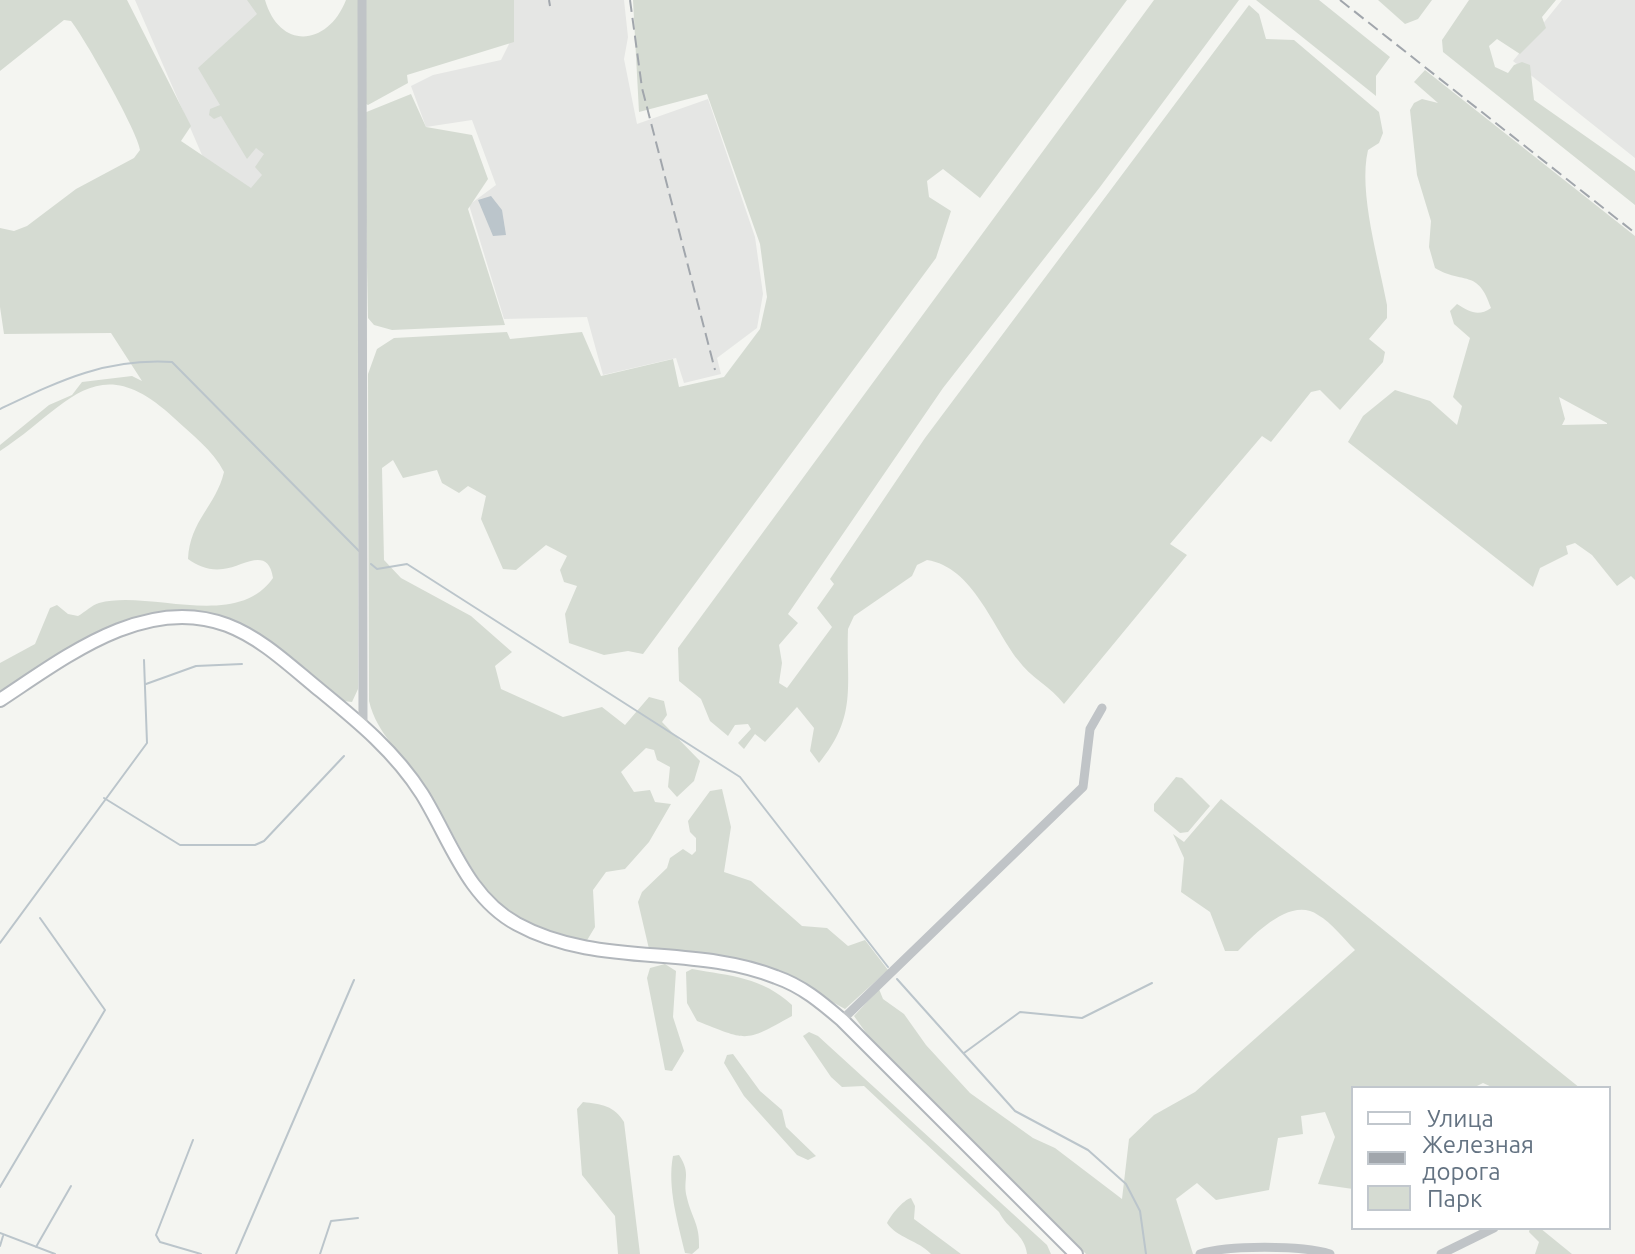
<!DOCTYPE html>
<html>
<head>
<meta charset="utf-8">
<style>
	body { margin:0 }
	#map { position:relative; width:1635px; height:1254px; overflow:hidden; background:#f4f5f1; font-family:Ubuntu,sans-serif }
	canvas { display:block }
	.legend { position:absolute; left:1351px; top:1086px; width:260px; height:144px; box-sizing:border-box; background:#fff; border:2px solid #c1c7cd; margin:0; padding:10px 14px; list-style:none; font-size:24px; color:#647382 }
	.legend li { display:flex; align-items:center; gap:16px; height:40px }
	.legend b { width:40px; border:2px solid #c1c7cd }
</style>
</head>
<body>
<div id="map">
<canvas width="1635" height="1254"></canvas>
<ul class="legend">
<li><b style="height:10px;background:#fff"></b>Улица</li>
<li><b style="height:10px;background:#a1a6ac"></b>Железная дорога</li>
<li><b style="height:22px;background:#d5dbd2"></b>Парк</li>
</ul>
</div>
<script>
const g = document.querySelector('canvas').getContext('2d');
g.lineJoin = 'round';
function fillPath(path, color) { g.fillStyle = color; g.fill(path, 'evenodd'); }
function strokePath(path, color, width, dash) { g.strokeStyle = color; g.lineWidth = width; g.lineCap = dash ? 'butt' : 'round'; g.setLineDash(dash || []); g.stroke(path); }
fillPath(new Path2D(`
	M135,0H251L336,163L274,213L205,162Z
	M499,0H624L628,37L624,59L637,124L708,99L755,237L763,294L757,328L717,358L721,374L684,383L676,358L603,375L587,317L504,319L469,205L496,185L472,120L426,127L411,86L433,75L501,60L509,44Z
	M1562,0H1635V158L1513,61Z`), '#e5e6e4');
fillPath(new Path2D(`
	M0,0H127L191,126L181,141L251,188L262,175L255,167L264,154L256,148L247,159L221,116L214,119L209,115L210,109L220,105L198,68L257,14L247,0H265C280,51 328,46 346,0H358V689L352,702L343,701L280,650L231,620L143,617L91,635L0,694V663L35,644L50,608L57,605L68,614L78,616C85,612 92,605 99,603C149,589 236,631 273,578C268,545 243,567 223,569C210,571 198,566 188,559C190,520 216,506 224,472C213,450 192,435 174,418C96,345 67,408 0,451V445L49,405L72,395L82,382L132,376L142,381L111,333L4,334L0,307V228L14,231L27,226L76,189L134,158L140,150C139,134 84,37 71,21L64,20L0,71Z
	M366,0H514V42L407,75L408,83L368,105L364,103Z
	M633,0H1127L980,198L943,169L927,181L929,197L951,211L936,258L643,654L628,651L604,655L569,643L565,614L577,586L564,582L560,570L567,556L546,545L516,570L503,569L481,519L486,496L468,486L459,493L442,483L437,470L403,478L393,460L382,468L384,560L401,578L471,616L512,652L495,666L501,689L563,717L602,707L625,725L649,697L664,701L667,715L662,722L700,761L694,781L677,797L668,787L670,767L657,760L654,750L646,748L621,772L634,792L650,790L655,802L671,804L649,842L625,869L606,872L593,890L595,927L586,942C473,916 478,866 422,782C403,754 377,735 369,701L368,374L377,349L394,338L507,332L510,339L582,332L601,376L673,359L679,387L724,377L760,329L767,297L760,244L707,94L639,112Z
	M1154,0H1239L1100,187L943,388L788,614L798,623L779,645L782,663L779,683L787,688L832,627L817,608L834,584L830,579L925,438L1249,5L1259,14L1266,39L1294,40L1379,112L1383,133L1379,143L1368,150C1358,192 1379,261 1387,305V318L1369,339L1385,352L1383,362L1340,410L1320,390L1311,392L1271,442L1262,436L1170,544L1187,555L1064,704C1051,687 1030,677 1018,660C993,628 973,567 927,560L917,565L912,576L854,616L848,629C846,685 858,716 819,763L810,751L814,728L797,707L765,742L755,734L744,749L738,743L751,729L748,724L735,725L728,736L710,721L701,699L679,681L678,648Z
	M1256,0H1319L1390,57L1376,76V96Z
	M1378,0H1432L1418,19L1405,24Z
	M1469,0H1556L1542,17L1546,28L1520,54L1497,39L1489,46L1495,67L1508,73L1514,65L1522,62L1530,65L1534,100L1635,171V205L1443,52L1442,40Z
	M1425,70L1635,236V580L1631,576L1617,586L1592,555L1575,543L1566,546L1568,554L1540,568L1533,587L1348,442L1363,416L1395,390L1430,401L1457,425L1462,406L1453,397L1470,338L1454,324L1450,311L1457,304C1470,312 1478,317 1491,308C1478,268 1463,285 1435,268L1429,247L1431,221L1417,175L1410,110L1414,103L1422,99L1438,103L1414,82ZM1559,397L1607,423V424L1562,425L1565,419Z
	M411,94L426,127L472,135L488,179L468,209L505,325L392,330L374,325L368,318L364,113Z
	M1176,777L1182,778L1210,806L1188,832L1180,833L1154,811V804Z
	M722,789L731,827L724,872L751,881L802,926L827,928L848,946L865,940L888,970L845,1009L775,970L747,962L649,949L638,902L642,892L667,868L670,858L683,849L692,855L696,851V838L690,832L688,821L710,791Z
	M1221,799L1580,1088H1494L1483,1083L1473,1088H1353V1189L1318,1184L1335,1137L1325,1112L1301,1116L1303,1134L1278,1138L1269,1190L1216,1200L1197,1183L1176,1199L1193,1254H1086L869,1037L854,1016L879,989L883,999L904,1014L926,1045L970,1093L1033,1138L1055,1148L1122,1199L1129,1139L1154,1115L1195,1092L1355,950C1344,939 1332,923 1318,915C1291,896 1255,934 1238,951H1225L1210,912L1181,892L1184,858L1173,834L1184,842Z
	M665,964L676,971L673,1017L684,1051L672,1071L665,1070L647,978L650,968Z
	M692,969C731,976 762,977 792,1005V1016C744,1043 748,1041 697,1021L687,1003L686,972Z
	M809,1032L818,1036L1047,1245L1051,1254H1027C1025,1234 1007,1229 999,1212L864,1086L842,1087L831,1077L803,1036Z
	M733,1054L760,1091L782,1110L786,1127L816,1156L808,1160L797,1155L744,1096L724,1063L727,1055Z
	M583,1102C601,1104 615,1106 624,1122L640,1254H618L615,1216L582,1175L577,1109Z
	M679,1155C692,1175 682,1179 687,1198C692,1219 700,1224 699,1248L692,1254L685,1253C678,1223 667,1187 673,1156Z
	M911,1198L915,1206L914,1219L961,1254H931C918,1240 897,1238 887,1223C891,1215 903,1200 911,1198Z
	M1530,1228H1540L1572,1254H1535L1539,1242L1529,1232Z`), '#d5dbd2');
fillPath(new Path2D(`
	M491,196L502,210L506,235L493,236L478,200Z`), '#bbc5cb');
strokePath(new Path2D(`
	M0,409C59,381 105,358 172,362L359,551
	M371,564L377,569L407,564L740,777L888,967
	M146,684L196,666L242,664
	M104,798L180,845H255L264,841L344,756
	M0,943L147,743L144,660
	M897,979L1015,1111L1088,1150L1126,1184L1140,1211L1146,1254
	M964,1053L1020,1012L1082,1018L1152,983
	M193,1140L156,1235L160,1242L201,1254
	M0,1187L105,1010L40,918
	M0,1233L55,1254
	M0,1246L3,1236
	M36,1247L71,1186
	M236,1254L354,980
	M320,1254L331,1221L358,1218`), '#bbc5cb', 2);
const secondary = new Path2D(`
	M0,700C64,658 145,594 227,625C261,638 288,664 316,687C355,719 394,750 422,794C450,839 467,897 517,924C597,968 693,944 776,977C802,986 821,1002 842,1020L1076,1254`);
strokePath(secondary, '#b2b7bc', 16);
strokePath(new Path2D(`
	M362,0L363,725
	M842,1020L1083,787L1090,729L1102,708
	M1200,1254C1227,1245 1302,1245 1330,1254
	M1441,1254L1494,1228`), '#c0c4c7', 9);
strokePath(secondary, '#fff', 12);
strokePath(new Path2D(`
	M549,0L550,6
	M630,0L642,88L715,370
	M1340,0L1635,233`), '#a1a6ac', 2, [12, 6]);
</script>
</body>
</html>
